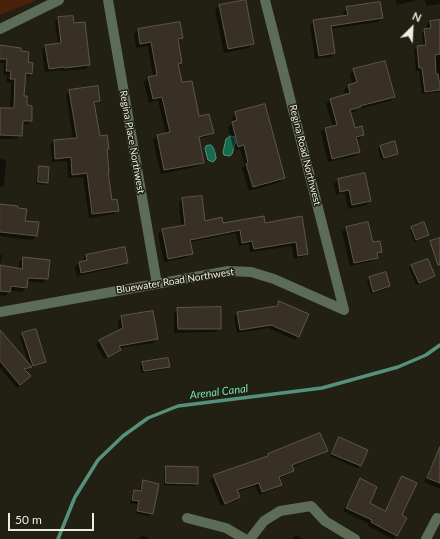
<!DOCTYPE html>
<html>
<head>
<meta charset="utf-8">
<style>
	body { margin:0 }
	#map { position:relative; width:440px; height:539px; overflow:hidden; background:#212013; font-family:Lato,sans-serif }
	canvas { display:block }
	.north { position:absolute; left:392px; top:8px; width:40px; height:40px; -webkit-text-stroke:3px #212013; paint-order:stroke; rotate:24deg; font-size:11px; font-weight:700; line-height:16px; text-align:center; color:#ecece4 }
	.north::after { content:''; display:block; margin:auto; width:14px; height:18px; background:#ecece4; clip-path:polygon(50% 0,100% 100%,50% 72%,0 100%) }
	.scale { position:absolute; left:8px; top:513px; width:86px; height:18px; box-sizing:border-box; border:2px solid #ecece4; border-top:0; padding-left:5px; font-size:12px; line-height:14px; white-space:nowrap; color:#ecece4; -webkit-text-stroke:3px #212013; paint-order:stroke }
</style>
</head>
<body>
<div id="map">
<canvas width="440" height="539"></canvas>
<div class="north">N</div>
<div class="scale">50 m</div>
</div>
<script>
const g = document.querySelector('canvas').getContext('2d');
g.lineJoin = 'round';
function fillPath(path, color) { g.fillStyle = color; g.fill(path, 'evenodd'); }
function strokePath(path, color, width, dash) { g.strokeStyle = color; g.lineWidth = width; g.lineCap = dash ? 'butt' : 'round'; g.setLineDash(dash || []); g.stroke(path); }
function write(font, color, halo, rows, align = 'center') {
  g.font = font + ' Lato,sans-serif'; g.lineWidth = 3; g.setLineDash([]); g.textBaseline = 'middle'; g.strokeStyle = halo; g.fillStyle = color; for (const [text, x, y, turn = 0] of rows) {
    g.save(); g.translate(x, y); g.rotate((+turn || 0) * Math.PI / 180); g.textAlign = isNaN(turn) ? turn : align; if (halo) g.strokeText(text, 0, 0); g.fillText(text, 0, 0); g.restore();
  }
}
fillPath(new Path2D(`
	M0,0H37L0,15Z`), '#4b200d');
const water = new Path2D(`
	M230,136L235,137L234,139L236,141L232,154L230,156L224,155L223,152L226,139L229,137Z
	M211,145C214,147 216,155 216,159L213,162L208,160L205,149L206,146Z`);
fillPath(water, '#166a52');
strokePath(water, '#56917e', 1);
fillPath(new Path2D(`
	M396,0H417L397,5Z
	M425,0H440V4L426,6Z
	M245,1L253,44L249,48L224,53L215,10L219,6Z
	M347,8L382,18L378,22L330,29L334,53L330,57L315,59L310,25L314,21L344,16L343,12Z
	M59,18L73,24L89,65L85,69L60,71V70L45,72L42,50L45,46L58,44L55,22Z
	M430,21L440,26V92L422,94L419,71H416L414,50L418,46H423L422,33L425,30H427V25Z
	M179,23L182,37L178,41L181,63L178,66L182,84L199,117L213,132L209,136L198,139L203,162L199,166L161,174L153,140L157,136L166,134L158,100L149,103L144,82L148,78L153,77L148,46L136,48L134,34L138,30Z
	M0,46L20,52L31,74L27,78L25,77L23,96L26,106L31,121L27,125L22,124L21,135L17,139H0V109H10L11,83L6,82L7,75H3L4,63H0Z
	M354,70L394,97L390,101L358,109L356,111L350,113L354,129L363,135L359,139H356L359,152L355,156L328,162L321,132L325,128L333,127L326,104L330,100L346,96L344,90L348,86L353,85L350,74Z
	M70,91L99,100L94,105L99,137L108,149L106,150L111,201L118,210L114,214L89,218L83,177L68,178L67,161L52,162L50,145L54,141L73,139L66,95Z
	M236,113L284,178L280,182L249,191L242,168L245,166L240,149L234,150L228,127L233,123L232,117Z
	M381,146L397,153L395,156L381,160L378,149Z
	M0,159L6,160L4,185L2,187H0Z
	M39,167L47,182L45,185L36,184L37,170Z
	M364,175L370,201L366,205L348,209L345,193L336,195L334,184L338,180Z
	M182,199L204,222L222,224H264L301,218L307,254L303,257L294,259L292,246L250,252L249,244L239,246L236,233L190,242L192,254L188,257L164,262L158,234L162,230L181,226L179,203Z
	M0,205L36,236L32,240L0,236Z
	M346,228L372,243L381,251L373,261L350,266L342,232Z
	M412,228L428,235L425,238L414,242L410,230Z
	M0,255H2L0,266L19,269V262L23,258L49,261L47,279L43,283L27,281L26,288L22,292L9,290V292L5,296L0,295Z
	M86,256L127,263L123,266L77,276L75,267L79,263L83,262L82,260Z
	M428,260L434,275L432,278L416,285L409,268L411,265Z
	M369,278L389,286L387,289L371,294L367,280Z
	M279,302L298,336L295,340L268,328L237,333L234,317L237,313L275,307Z
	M178,309L220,328L216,332L174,333V313Z
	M121,317L156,339L153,343L120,348V349L117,353L104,359L96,345L100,341L119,331L118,321Z
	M23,334L45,362L43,364L30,368V367L27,370L24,371L26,380L17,388L0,368V339L29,365L20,337Z
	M142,363L168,367L166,369L141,373L140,366Z
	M340,438L367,450L360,466L357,468L330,456L337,441Z
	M327,451L323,454L292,467L293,471L290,474L279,479L281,485L277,488L259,495L255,486L237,492L239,497L235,501L221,506L210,480L214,476L265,458L268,455Z
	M435,460L440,462V489L424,482L431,464Z
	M167,467L197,483L195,486L164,485V470Z
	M402,477L401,516L406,518L396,536L393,539L368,526L369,524L343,511L357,483L360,479L368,503L384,512L399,481Z
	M143,481L152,513L149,516L135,513L137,504L130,503L132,493L135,491L139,492L141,484Z
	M142,535L150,539H138Z
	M296,535L303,539H292Z`), '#0007');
strokePath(new Path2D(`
	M58,539L75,497L98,460L123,436L148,418L178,406L322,388L398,367L426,355L440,345`), '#56917e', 3.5);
const building = new Path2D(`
	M246,0L254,44L228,49L219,5Z
	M380,2L383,18L331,26L335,53L319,56L313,20L348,15L346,7Z
	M73,16L74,23L85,22L90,65L64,68L63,67L49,69L45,45L61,43L58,17Z
	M440,20V54L435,55L436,74H438L439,81H440V90L425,92L422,68H419L417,46L426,45L424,29L431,28L430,21Z
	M180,22L183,38L178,39L182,63L178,64L182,82L192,81L199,116L209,114L214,133L199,137L204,163L164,170L157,135L170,132L162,97L153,99L148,77L157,75L151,42L140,44L138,29Z
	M0,45L21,48V51L29,52L28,62L33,63L32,74L26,73L24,96H27V105L32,106V121H23L22,136L0,135V108H14L15,79H10L11,71H6L7,59H0Z
	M385,61L395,97L360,106L361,107L350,110L355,128L362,126L364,135L356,137L360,152L332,159L325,128L337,125L330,99L350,93L348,85L357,82L353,69Z
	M98,86L100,101L94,102L100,136L107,135L109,149H107L109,172H108L112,200L117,199L119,211L92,214L87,173L72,175L71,157L55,159L54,140L77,138L69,90Z
	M265,104L285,178L253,187L246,164L248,163L244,145L238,147L232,122L237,120L235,112Z
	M395,141L398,154L384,158L380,146Z
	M39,166L49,167L48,183L38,182Z
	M365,173L371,201L352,205L349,190L340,192L338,179Z
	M202,196L205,221L222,217L223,223L264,216L265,223L302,216L308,254L298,256L296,242L254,249L252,241L242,243L240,230L190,240L193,254L168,259L162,229L185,225L182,198Z
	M0,204L18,206V208L27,209L25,221L39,222L37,236L0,232Z
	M368,222L373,242L380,241L382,252L377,253L378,258L354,263L346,227Z
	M424,222L429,235L416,240L411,227Z
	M440,238V265H438L430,241Z
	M125,247L128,263L81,273L79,262L87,260L86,255Z
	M23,257L50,260L48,279L28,278L27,288L11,286L10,292L0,291V265L22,269Z
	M428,259L435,276L419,283L411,265Z
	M386,272L390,286L373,292L369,277Z
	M279,301L309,314L299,337L271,325L240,330L237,312L277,306Z
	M221,307V329H178L177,308Z
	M153,311L158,339L119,346L121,350L108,357L99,340L123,328L121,316Z
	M36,329L46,362L33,366L22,333Z
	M0,330L32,367L24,369L31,376L20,385L0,361Z
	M168,358L170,367L144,371L142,362Z
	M320,433L328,451L292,465L294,471L279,477L282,485L262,492L259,483L237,490L240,497L225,504L213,475L268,456V454Z
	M339,437L368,450L361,466L332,454Z
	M440,447V483L427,478Z
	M166,466L198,467V484L166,483Z
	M402,476L417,483L402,515L407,518L397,536L371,522L372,520L346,508L360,478L377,487L370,503L385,511Z
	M143,480L159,484L153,514L137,511L139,501L132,500L134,490L141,491Z`);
fillPath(building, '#393025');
strokePath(building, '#5f5549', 1);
strokePath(new Path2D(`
	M108,0L157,284
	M265,0L344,310
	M0,312L228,271L251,272L274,279L344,310
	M187,518L226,528L245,539
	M250,539L264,521L280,511L311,506L325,521L355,539
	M426,539L437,518`), '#5c6c56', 10);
strokePath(new Path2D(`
	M0,29L59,0`), '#5c6c56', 10);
write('10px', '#ecece4', '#212013', [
	["Regina Place Northwest",132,142,80],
	["Regina Road Northwest",305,155,76],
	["Bluewater Road Northwest",175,281,-9]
]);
write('italic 11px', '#74e2bc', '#212013', [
	["Arenal Canal",219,392,-7]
]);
</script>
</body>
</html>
